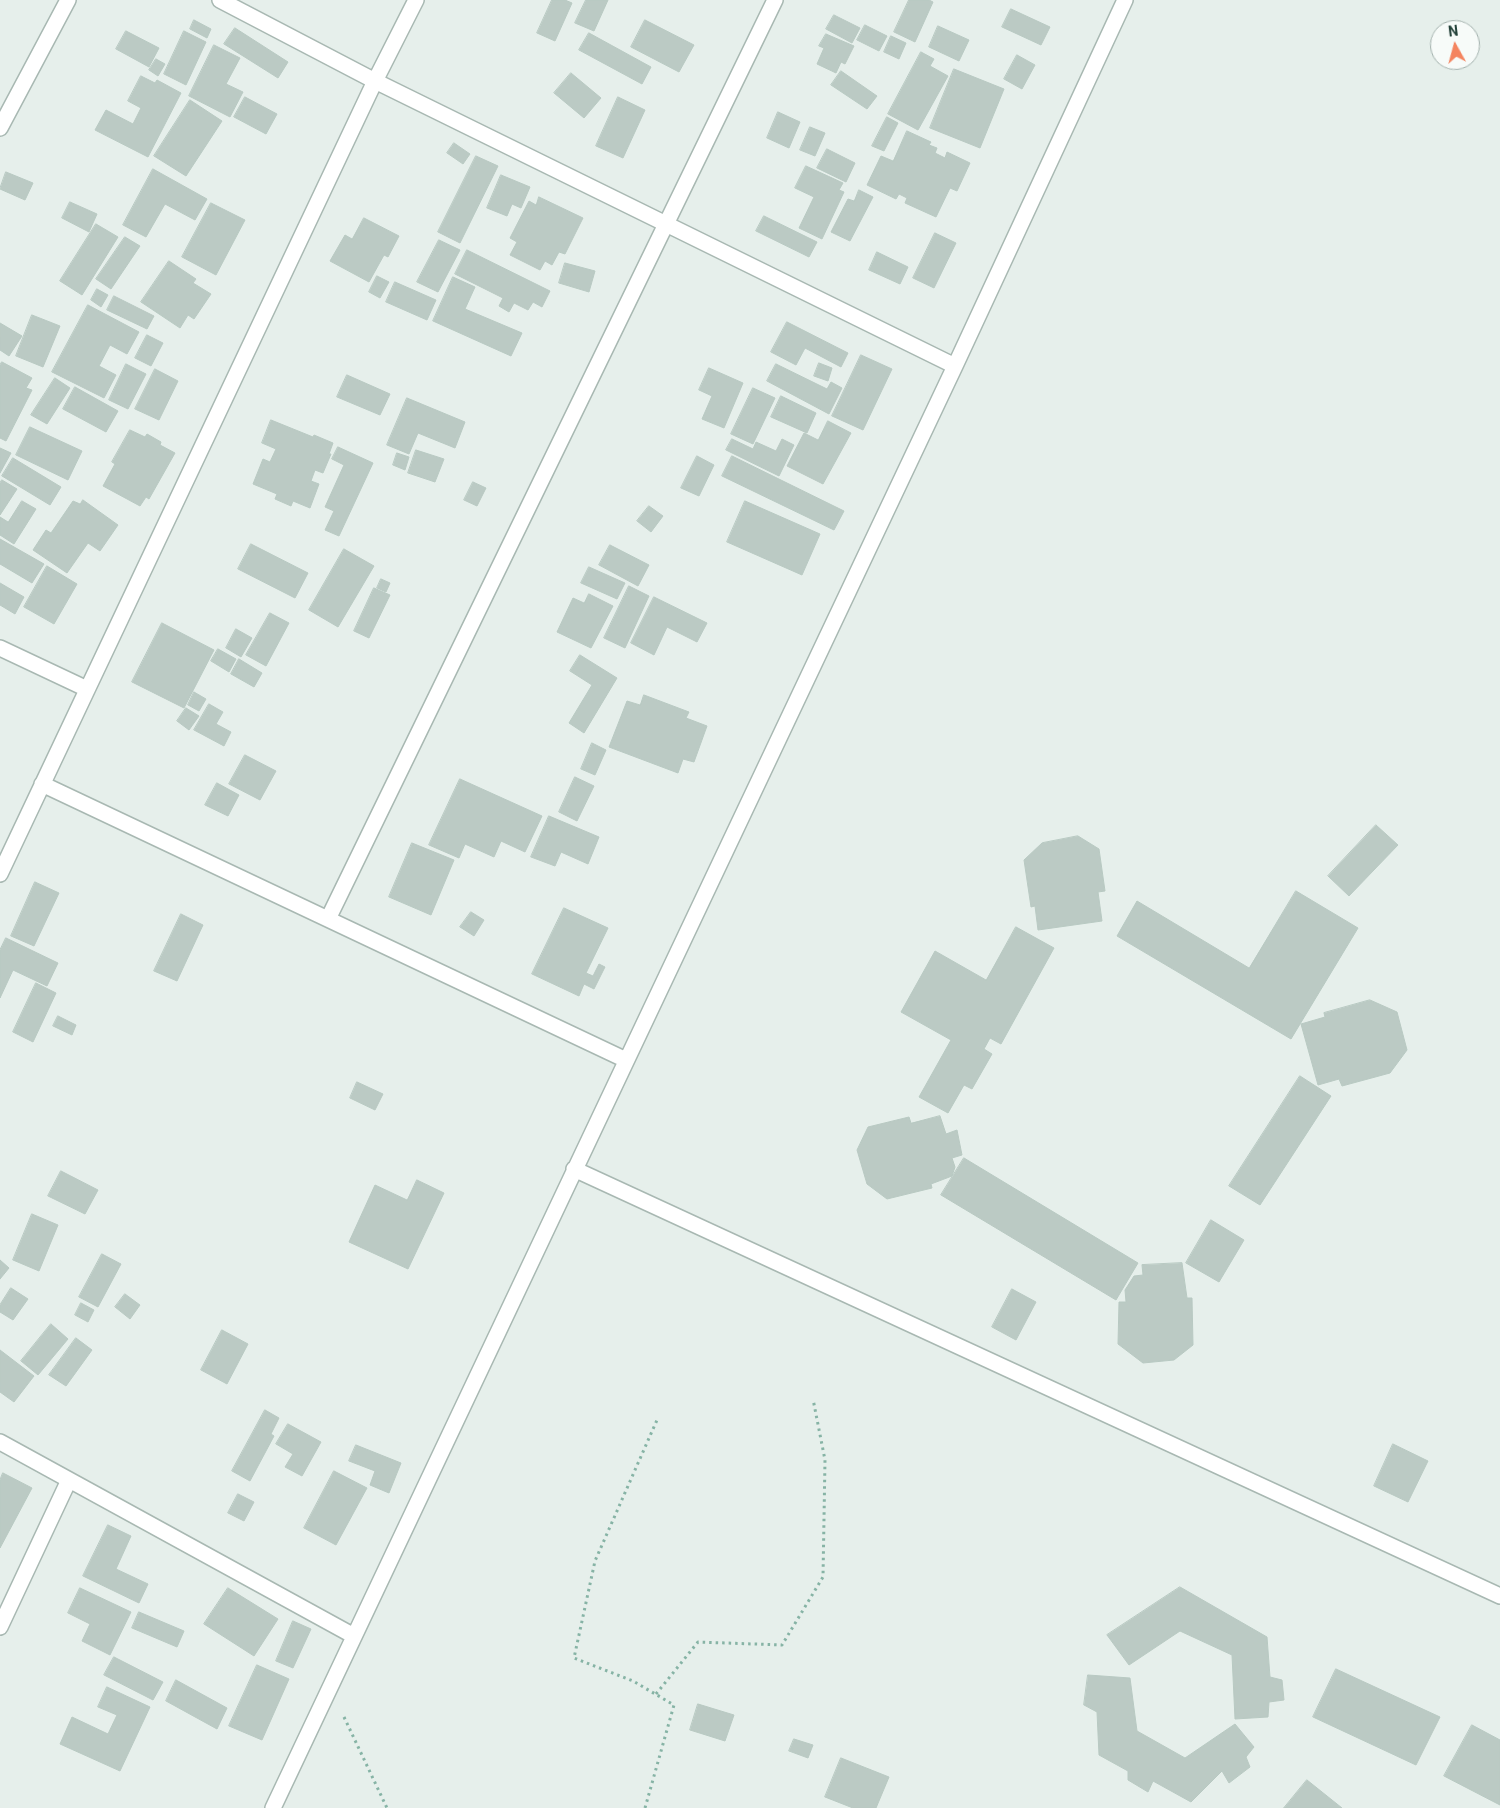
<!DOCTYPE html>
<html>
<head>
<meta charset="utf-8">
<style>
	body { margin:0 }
	#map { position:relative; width:1500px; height:1808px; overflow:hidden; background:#e6efeb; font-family:Roboto,sans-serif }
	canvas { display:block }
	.north { position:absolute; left:1430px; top:20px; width:50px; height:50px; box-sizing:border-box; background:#f7fbf9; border:1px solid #a3b1ad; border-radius:50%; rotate:353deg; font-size:14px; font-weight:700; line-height:20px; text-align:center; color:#24423a }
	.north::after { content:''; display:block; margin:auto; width:18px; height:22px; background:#f4845f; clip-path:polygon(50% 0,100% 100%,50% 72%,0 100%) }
</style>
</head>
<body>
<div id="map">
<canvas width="1500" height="1808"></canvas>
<div class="north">N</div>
</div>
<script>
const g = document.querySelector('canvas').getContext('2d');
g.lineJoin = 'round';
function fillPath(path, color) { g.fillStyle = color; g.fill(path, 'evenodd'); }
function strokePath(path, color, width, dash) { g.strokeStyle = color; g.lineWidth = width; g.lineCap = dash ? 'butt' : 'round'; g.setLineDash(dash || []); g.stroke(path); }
const building = new Path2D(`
	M552,0H565L572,3L555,41L537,33Z
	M586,0H608L594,31L575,23Z
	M909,0H929L933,2L915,42L894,32Z
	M1011,9L1050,27L1041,45L1002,27Z
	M834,15L860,28L852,43L826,29Z
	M194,20L211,29L207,38L190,29Z
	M645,20L694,45L679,72L631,47Z
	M865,25L887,36L879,51L857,40Z
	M938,26L969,40L959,61L929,47Z
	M235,28L288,62L278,78L224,44Z
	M126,31L159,48L149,67L116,49Z
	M184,31L206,42L186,85L164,74Z
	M589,33L651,67L642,84L579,50Z
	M826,34L854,46L845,64L841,62L836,73L817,64L824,48L819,46Z
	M891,36L906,43L899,59L884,52Z
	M214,45L240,58L226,84L243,92L230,117L189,96Z
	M921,52L934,59L930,66L948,76L918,130L888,114Z
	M1017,55L1035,65L1022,89L1004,79Z
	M156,59L165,64L158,76L149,70Z
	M954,69L1004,89L980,148L930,128Z
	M841,71L877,96L867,109L831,85Z
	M571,73L601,98L584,118L554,93Z
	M141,76L155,83L157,80L181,93L148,157L95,130L106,110L133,124L141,108L128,101Z
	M245,97L277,114L266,134L234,117Z
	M618,97L645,110L623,158L596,146Z
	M190,100L222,121L186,176L154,156Z
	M778,112L800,122L789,148L767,138Z
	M887,117L898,123L884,151L872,146Z
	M810,127L825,133L815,156L800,150Z
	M907,131L931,142L929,145L937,148L935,153L945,158L947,152L970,163L957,191L950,188L936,217L905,203L907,198L899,194L896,199L867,185L881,156L893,161Z
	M454,143L470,154L463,164L447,153Z
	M827,149L855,163L846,182L817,168Z
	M476,156L498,166L460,243L438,232Z
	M806,166L843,183L839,190L844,192L822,239L799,228L814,197L795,188Z
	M153,169L207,199L195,220L165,204L146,237L123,225Z
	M6,172L33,183L25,200L0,189Z
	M501,175L530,187L521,208L512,204L507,216L487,208Z
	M859,190L873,197L850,241L831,232L848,199L854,201Z
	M539,197L583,218L565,254L559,252L552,265L545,261L540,270L510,255L517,242L510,238L529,201L536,205Z
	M70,202L97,214L89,232L62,218Z
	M211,203L245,220L216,275L182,257Z
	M764,216L817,242L809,257L756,231Z
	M364,218L399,236L388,257L384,255L369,282L330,261L345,235L352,239Z
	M96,224L118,237L82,295L60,281Z
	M935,233L956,243L934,288L913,278Z
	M125,237L140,246L111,289L96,279Z
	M439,240L460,250L438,292L417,282Z
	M467,250L550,291L542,307L533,302L528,310L514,303L509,312L499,306L503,298L455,274Z
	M877,252L908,267L900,284L869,270Z
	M169,261L196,279L193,283L211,294L194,319L188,315L180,328L141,302Z
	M565,263L595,271L589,292L559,283Z
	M377,276L389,282L380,298L369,292Z
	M453,277L475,287L465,309L522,333L511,356L433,321Z
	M395,282L436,300L427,320L386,302Z
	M97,289L108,295L101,307L91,300Z
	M114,296L154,316L147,329L107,310Z
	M88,305L139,332L127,354L110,345L99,366L116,375L104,398L52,372Z
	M32,315L60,326L43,367L16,356Z
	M787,322L848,353L841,367L805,348L796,365L771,352Z
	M0,323L22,336L9,356L0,350Z
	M147,335L163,343L151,366L135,358Z
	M861,355L892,369L863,430L832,416Z
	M2,362L32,378L26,388L32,390L6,441L0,438V365Z
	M819,363L832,368L828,381L814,376Z
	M126,364L146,374L128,409L109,400Z
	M776,364L827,389L831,382L842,388L829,414L767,381Z
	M709,368L743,383L724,428L702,419L712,396L699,390Z
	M155,369L178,381L159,420L135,409Z
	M347,375L390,394L380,415L337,397Z
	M55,378L70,388L47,424L31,415Z
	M75,387L118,411L106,432L63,409Z
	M753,388L775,398L753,444L731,434Z
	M781,396L816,413L807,433L771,417Z
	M407,398L465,422L455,448L418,433L409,454L387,445Z
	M271,420L313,437L314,435L333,443L329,454H331L323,473L315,470L311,481L319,484L310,508L293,501L291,506L275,499L277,494L253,484L263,459L270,462L276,449L262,443Z
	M828,421L851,433L823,484L787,466L804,433L818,440Z
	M30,427L82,451L68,480L16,455Z
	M130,430L145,437L147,434L161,442L160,445L175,453L149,499L146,497L140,506L103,486L115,464L112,462Z
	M732,439L753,449L756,442L776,451L782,439L794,445L779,476L726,450Z
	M338,447L373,463L339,536L325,530L334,511L325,507L344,465L332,459Z
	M0,448L11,453L0,473Z
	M416,450L444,459L435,482L408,473Z
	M397,453L409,457L405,470L393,465Z
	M697,456L714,465L699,496L681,488Z
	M732,456L844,511L834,530L722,476Z
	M13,458L61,487L50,505L2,476Z
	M2,480L17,489L0,515V483Z
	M473,482L486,488L477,506L464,500Z
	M83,500L118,525L100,551L88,543L67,573L33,550L46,530L51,533L73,501L80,504Z
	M22,501L36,509L14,544L0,535V517L8,522Z
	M745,501L820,534L802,575L727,542Z
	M649,506L663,516L651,532L637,521Z
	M0,539L44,564L32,583L0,564Z
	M251,544L308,573L295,598L238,569Z
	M610,545L649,565L638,586L599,565Z
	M344,549L374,566L338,627L309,610Z
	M47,566L77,584L54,624L24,607Z
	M589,567L625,583L617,599L581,583Z
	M381,579L390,583L386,592L377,588Z
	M0,583L24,597L15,614L0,605Z
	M629,586L649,596L625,648L604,638Z
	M374,588L390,595L369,638L354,631Z
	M589,594L613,606L591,648L557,632L573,598L584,603Z
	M654,597L707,623L697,642L667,627L654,655L631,643Z
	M270,613L289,623L266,666L246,655Z
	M162,623L214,650L184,708L132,682Z
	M236,629L252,638L241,657L226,648Z
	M218,649L236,659L229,672L211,661Z
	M580,655L617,678L584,733L569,723L592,685L570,671Z
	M239,659L262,673L254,687L231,674Z
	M194,692L206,699L199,711L188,705Z
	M644,695L689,712L686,718L707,726L694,762L683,759L678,773L609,747L627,701L640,705Z
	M209,704L223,712L216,724L231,732L224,746L194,730Z
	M186,708L199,716L189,730L177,721Z
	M592,743L606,750L595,775L581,769Z
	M245,755L276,771L260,800L229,784Z
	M575,777L594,786L577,821L559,812Z
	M460,779L542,816L525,852L501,841L494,857L465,844L459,858L429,845Z
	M217,783L239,795L228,816L205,805Z
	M549,816L599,837L588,864L561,852L555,866L531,857Z
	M1376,825L1398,845L1349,896L1328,876Z
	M1078,836L1099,849L1105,891L1098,892L1102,921L1038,930L1035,906L1031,907L1024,860L1042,843Z
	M412,843L454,860L431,915L389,897Z
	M35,882L59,893L34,946L11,936Z
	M1296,891L1358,928L1291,1039L1117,936L1137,901L1249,968Z
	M564,908L608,928L586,973L593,976L599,964L605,967L594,989L584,984L579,996L532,974Z
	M471,912L484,920L474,936L460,927Z
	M181,914L203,925L177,981L154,971Z
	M1016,927L1054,948L1001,1044L990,1038L984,1049L992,1054L972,1089L964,1085L948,1113L919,1097L951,1040L901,1012L935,951L986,980Z
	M6,938L58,963L47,986L13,970L0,998V950Z
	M36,983L56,993L33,1042L13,1032Z
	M1370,1000L1397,1012L1407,1050L1390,1073L1342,1086L1339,1079L1318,1085L1301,1024L1325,1017L1324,1013Z
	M58,1016L76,1025L72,1035L53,1026Z
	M1300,1076L1331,1096L1260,1205L1229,1186Z
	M357,1082L383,1094L375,1110L350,1098Z
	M940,1116L946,1134L957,1130L962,1155L952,1158L955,1167L952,1176L931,1184L932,1188L887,1199L867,1184L857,1150L868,1127L909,1117L911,1123Z
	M964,1158L1138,1263L1116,1300L941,1195Z
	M61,1171L98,1190L85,1214L48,1196Z
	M417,1180L444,1193L408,1269L349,1242L375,1185L407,1200Z
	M32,1214L58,1225L39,1271L13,1260Z
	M1211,1220L1244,1240L1219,1282L1186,1263Z
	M102,1254L121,1264L98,1307L79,1297Z
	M0,1260L9,1268L0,1279Z
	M1182,1263L1187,1298H1192L1193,1345L1174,1360L1143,1363L1118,1344L1119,1302H1126L1125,1290L1134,1276L1143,1275L1142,1265Z
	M11,1288L28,1299L13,1320L0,1312V1305Z
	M1012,1289L1036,1302L1016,1340L992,1327Z
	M125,1294L140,1305L130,1319L115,1307Z
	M81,1303L94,1310L88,1322L75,1315Z
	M51,1324L68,1339L38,1375L21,1361Z
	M222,1330L248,1344L227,1384L201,1370Z
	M76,1338L92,1350L66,1386L49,1375Z
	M0,1350L34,1376L14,1402L0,1392Z
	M265,1410L279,1418L271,1434L274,1436L250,1481L232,1471Z
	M288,1424L321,1442L302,1476L285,1467L293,1454L276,1444Z
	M1393,1444L1428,1461L1408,1502L1374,1486Z
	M356,1445L401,1463L389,1493L370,1485L375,1471L349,1461Z
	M334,1471L367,1488L336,1545L304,1528Z
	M3,1473L32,1488L0,1548V1480Z
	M238,1494L254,1502L244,1521L228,1513Z
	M108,1525L131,1536L116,1569L148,1584L139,1603L83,1576Z
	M1180,1587L1267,1637L1270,1677L1282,1680L1284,1700L1269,1702L1268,1717L1235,1719L1232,1655L1180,1631L1129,1665L1107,1635Z
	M80,1588L131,1612L110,1655L82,1641L90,1624L68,1613Z
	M228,1588L278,1619L254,1656L204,1624Z
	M139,1612L184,1631L177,1647L132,1628Z
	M293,1621L311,1629L293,1668L276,1661Z
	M114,1657L163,1682L153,1700L104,1675Z
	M257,1665L289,1679L262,1740L229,1726Z
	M1336,1669L1440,1717L1416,1765L1313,1717Z
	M1088,1675L1130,1678L1137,1731L1185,1758L1235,1724L1254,1747L1246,1757L1250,1767L1229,1783L1222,1771L1191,1802L1153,1781L1148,1792L1128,1780V1771L1099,1755L1097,1712L1084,1705Z
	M176,1680L227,1708L217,1729L166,1701Z
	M107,1687L150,1707L120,1771L60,1744L72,1717L108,1734L117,1715L98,1707Z
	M698,1704L734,1715L725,1741L690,1730Z
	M1472,1725L1500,1740V1805L1444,1776Z
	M794,1739L813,1745L808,1758L789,1751Z
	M841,1758L889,1777L876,1808H853L825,1797Z
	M1307,1780L1342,1808H1284Z`);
fillPath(building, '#bbcac4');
strokePath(building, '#b8c9c2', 1);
const minor = new Path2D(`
	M220,0L375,81L955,366
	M0,128L68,0
	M0,648L87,689
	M42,784L626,1060
	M0,874L375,81L416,0
	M328,919L775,0
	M574,1169L1500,1596
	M0,1442L354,1636
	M0,1627L69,1480
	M273,1808L955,366L1125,0`);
strokePath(minor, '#a8b8b2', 18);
strokePath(new Path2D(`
	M656,1694L698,1642L782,1645L823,1577L825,1460L813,1399
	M344,1717L387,1808
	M645,1808L674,1705L633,1681L574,1658L595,1561L657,1420`), '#86b3a5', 3, [2.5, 4]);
strokePath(minor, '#fff', 15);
</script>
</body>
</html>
